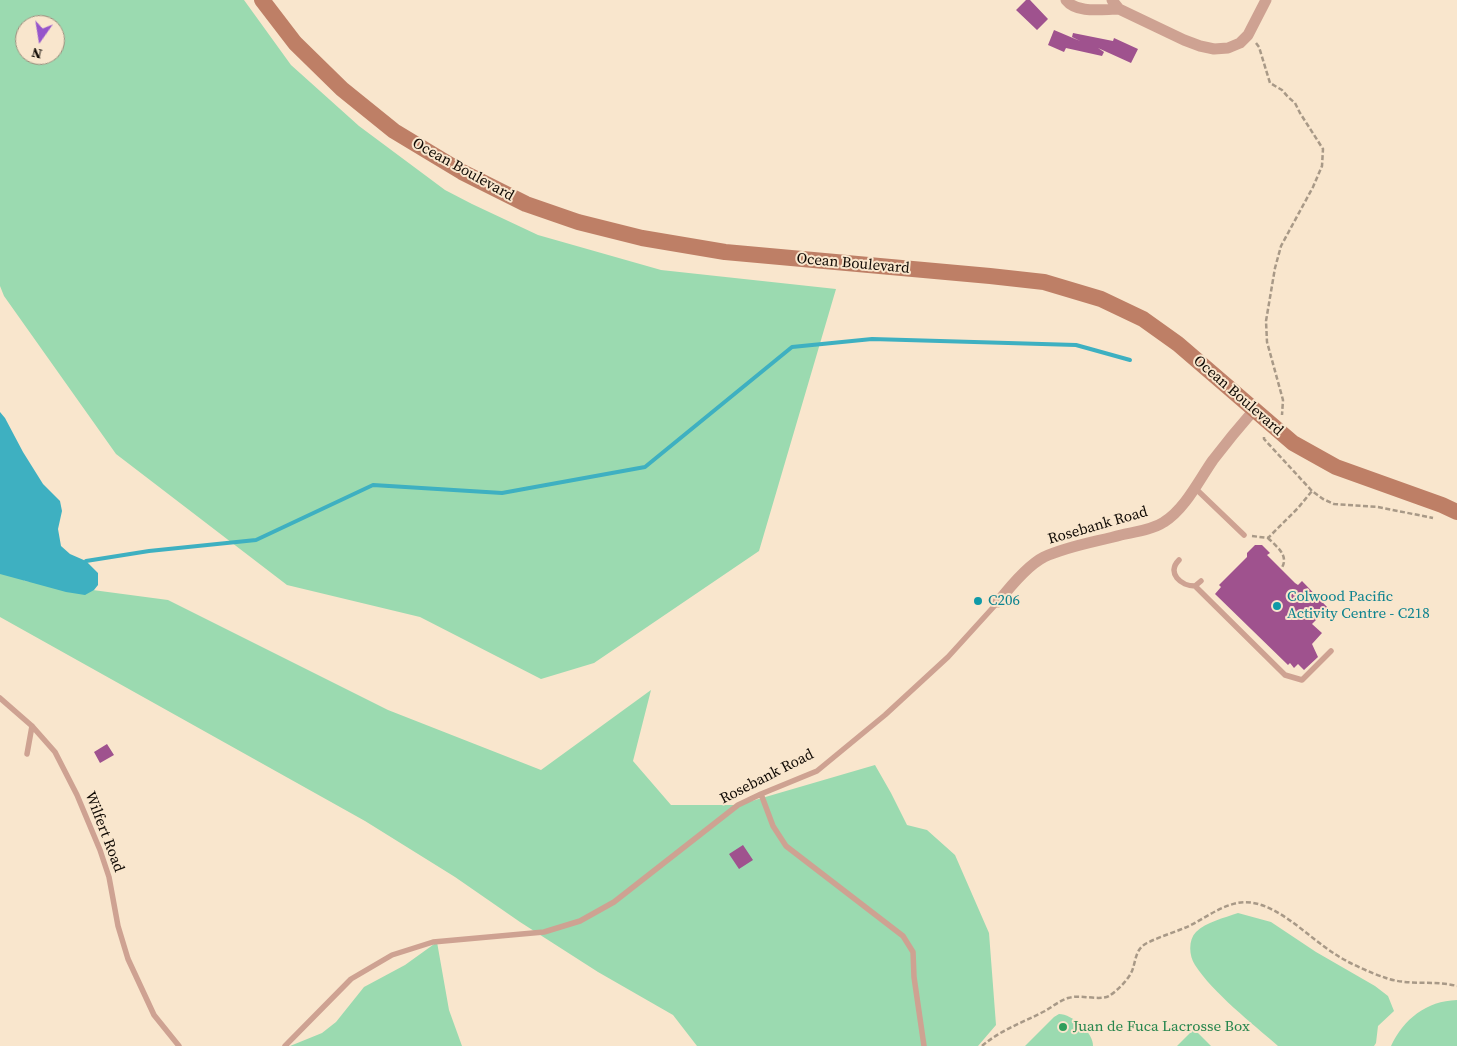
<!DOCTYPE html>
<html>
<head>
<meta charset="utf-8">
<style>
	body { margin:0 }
	#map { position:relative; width:1457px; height:1046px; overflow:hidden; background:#f9e6cd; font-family:"Source Serif 4",serif }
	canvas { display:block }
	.north { position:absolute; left:15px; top:15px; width:50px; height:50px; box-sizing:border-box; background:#f9e6cd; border:1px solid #9c8e7d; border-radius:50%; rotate:193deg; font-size:14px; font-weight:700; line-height:20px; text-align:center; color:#100a04 }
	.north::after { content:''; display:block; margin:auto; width:18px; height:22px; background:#9655cb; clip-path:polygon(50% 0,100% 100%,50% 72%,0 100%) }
</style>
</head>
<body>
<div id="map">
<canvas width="1457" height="1046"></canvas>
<div class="north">N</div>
</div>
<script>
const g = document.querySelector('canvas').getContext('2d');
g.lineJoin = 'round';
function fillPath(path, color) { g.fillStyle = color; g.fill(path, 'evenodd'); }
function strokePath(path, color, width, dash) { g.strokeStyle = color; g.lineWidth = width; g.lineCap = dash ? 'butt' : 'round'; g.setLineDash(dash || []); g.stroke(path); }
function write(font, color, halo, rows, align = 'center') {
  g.font = font + ' "Source Serif 4",serif'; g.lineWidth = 4; g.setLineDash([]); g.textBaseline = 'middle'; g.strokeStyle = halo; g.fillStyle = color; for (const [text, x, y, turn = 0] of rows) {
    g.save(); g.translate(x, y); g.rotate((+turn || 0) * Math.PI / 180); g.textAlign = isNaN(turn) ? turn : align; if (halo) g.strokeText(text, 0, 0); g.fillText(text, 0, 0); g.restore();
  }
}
fillPath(new Path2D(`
	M0,0H244L291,65L359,126L445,190L472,204L538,235L661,270L836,289L759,551L594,663L541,679L420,617L287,585L116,454L4,296L0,286ZM25,25H55V55H25Z
	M0,562L25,581L168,600L388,710L541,770L651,690L633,761L671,805H738L875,765L891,793L907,825L927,830L955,855L989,933L996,1025L978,1046H697L673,1015L598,972L520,922L455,877L365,821L0,617Z
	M1238,913L1271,922L1316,952L1375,986L1388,996L1394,1011L1378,1026L1376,1043L1374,1046H1278C1252,1023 1213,993 1195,965C1189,956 1188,940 1196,932C1206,922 1224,918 1238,913Z
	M437,942L449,1010L462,1046H290L322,1033L336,1022L364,987L405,965Z
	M1457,1000V1046H1391C1404,1019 1426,1001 1457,1000Z
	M1059,1014C1072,1014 1094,1033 1093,1046H1025L1054,1017Z
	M1194,1029L1211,1046H1177Z`), '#9bdab0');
fillPath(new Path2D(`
	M0,412L5,418L23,452L43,484L60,501L62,511L58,529L61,546L70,554L86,561L98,573V585L94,590L85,595L66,592L0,574Z`), '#3eb0c1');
strokePath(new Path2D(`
	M86,561L149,551L256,540L373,485L502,493L645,467L792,347L872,339L1076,345L1130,360`), '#3eb0c1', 4);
fillPath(new Path2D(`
	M1026,0H1030L1048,19L1037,30L1016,10Z
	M1054,30L1080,41L1072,37L1073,33L1113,41L1114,38L1138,49L1131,63L1098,48L1104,52L1102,56L1066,48L1064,52L1048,45Z
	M1255,545H1262L1270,553L1267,555L1295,583L1298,585L1302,581L1328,608L1312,624L1322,633L1312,644L1318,657L1304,670L1298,664L1294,668L1290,663L1288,665L1215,594L1221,587L1219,585L1247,557V553Z
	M107,744L114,755L100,763L94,752Z
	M743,845L753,860L739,869L729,854Z`), '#9f528e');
strokePath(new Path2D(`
	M1256,43L1259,47L1270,83L1282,90L1288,97L1295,103L1300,113L1323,149L1322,166L1313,187L1281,246L1275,268L1266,321L1267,342L1283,400L1282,415
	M1264,437V439L1312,491L1323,499L1334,504L1378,507L1433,518
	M1252,536L1268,538L1298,508L1312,491
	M1268,538C1277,547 1290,556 1281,569
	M982,1046C1002,1029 1022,1023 1045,1011C1052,1007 1059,1001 1068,998C1081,994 1098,1001 1109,996C1117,991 1128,980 1132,971C1136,961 1135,949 1147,943C1161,936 1176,932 1189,926C1205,918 1219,907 1237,903C1272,896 1307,937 1335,954C1348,963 1371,973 1386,978C1409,986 1434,980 1457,986`), '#a89987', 2.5, [5, 2.5]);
strokePath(new Path2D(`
	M1195,488L1244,535
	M1179,560C1166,573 1181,586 1195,586L1201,581
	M1195,586L1285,675L1302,680L1331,651
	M0,698L32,726L55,752L77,795L100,850L109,877L118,926L128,959L154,1015L179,1046
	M27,754L32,726
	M761,794L773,826L786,846L903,936L913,952L914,977L924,1046
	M285,1046L351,979L392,955L433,942L544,932L580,921L614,902L738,805L761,794L817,771L885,715L948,657L998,602`), '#cea292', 5.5);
strokePath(new Path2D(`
	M1066,0C1077,14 1103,9 1119,9
	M1112,0L1119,9L1184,40L1200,46L1214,49L1228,48L1240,43L1248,35L1266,0
	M998,602C1009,588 1028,565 1044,557C1068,546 1095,542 1121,535C1134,532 1152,530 1164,522C1185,509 1199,480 1213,460C1226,443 1240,426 1254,410`), '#cea292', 11);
strokePath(new Path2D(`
	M262,0L295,43L342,89L394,131L462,172L526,204L578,222L642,238L725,252L990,276L1044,282L1101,299L1143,319L1178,344L1293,443L1336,467L1442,505L1457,512`), '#be7f66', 16);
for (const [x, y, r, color] of [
	[978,601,5,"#0f9aa8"],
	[1277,606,5,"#0f9aa8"],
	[1063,1027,5,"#2e9e5b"]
]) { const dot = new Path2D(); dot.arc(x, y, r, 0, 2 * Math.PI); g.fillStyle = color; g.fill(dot); strokePath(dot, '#f9e6cd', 2); }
write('15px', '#100a04', '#f9e6cd', [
	["Ocean Boulevard",463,170,29],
	["Ocean Boulevard",853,264,5],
	["Ocean Boulevard",1238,396,41],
	["Rosebank Road",1098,526,-16],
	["Rosebank Road",767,777,-27],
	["Wilfert Road",104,832,69]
]);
write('15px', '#0d838f', '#f9e6cd', [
	["Colwood Pacific",1287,597],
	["Activity Centre - C218",1287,614],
	["C206",988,601]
], 'left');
write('15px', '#27864d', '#f9e6cd', [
	["Juan de Fuca Lacrosse Box",1073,1027]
], 'left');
</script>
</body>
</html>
